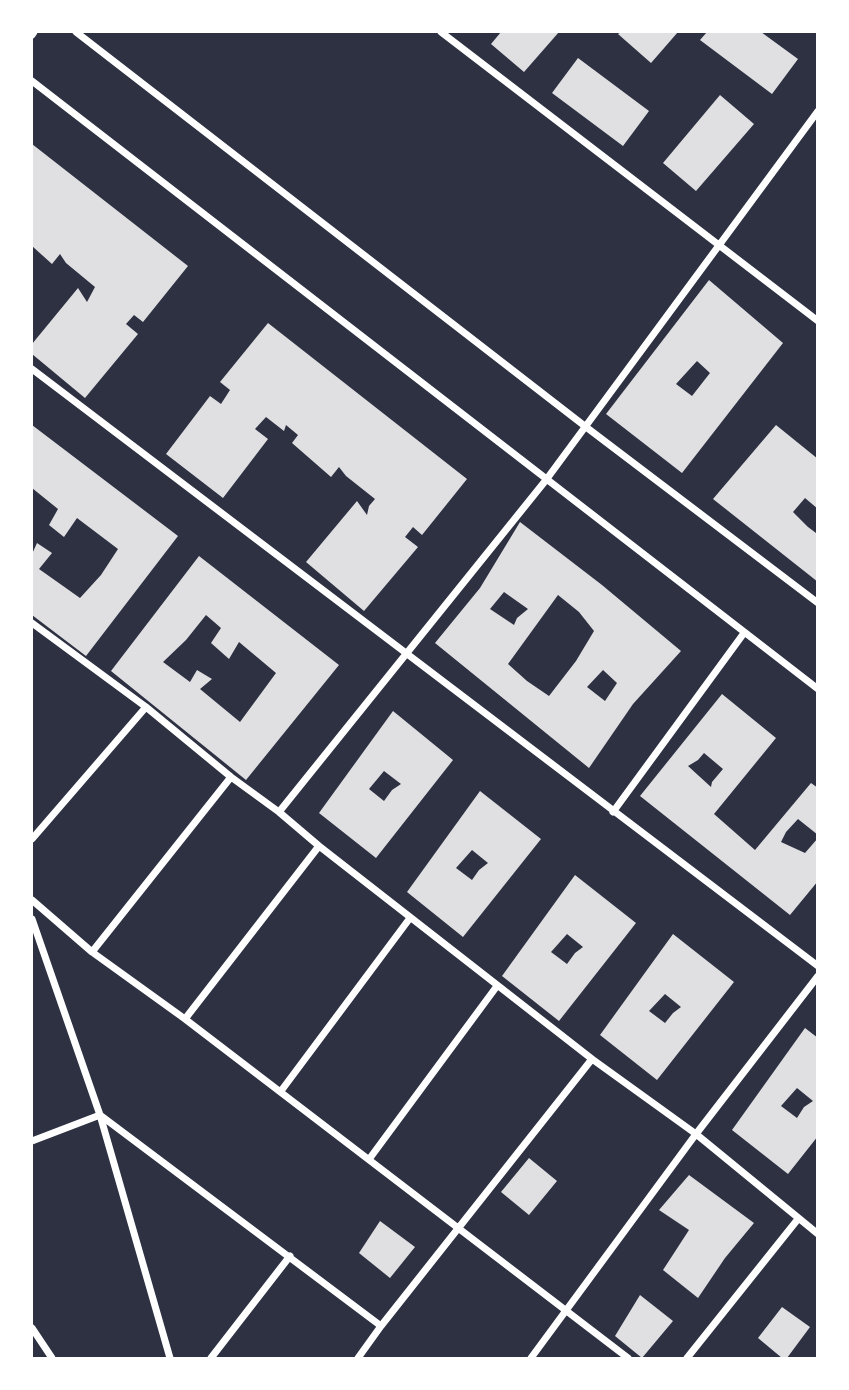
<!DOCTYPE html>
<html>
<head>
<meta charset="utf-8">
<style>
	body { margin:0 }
	#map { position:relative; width:849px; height:1390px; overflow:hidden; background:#2d3142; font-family:"Space Grotesk",sans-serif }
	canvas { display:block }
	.frame { position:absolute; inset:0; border:33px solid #fff; pointer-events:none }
</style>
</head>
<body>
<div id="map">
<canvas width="849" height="1390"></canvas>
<div class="frame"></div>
</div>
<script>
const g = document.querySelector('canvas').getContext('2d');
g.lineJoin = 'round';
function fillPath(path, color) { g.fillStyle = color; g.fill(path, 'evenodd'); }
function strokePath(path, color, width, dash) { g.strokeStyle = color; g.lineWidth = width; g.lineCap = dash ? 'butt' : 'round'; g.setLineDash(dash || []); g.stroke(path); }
fillPath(new Path2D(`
	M501,32H559L524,72L491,44Z
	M621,32H678L651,63L618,34Z
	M707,32H761L798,59L772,94L700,40Z
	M578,58L649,111L623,146L552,93Z
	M720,95L754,124L696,191L663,163Z
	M32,144L188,266L143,322L134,315L126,324L138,334L85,398L32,354V344L78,288L87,302L95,287L66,263L60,254L52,264L32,246Z
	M709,280L783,343L682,473L606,414ZM697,361L710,373L692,396L676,384Z
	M268,323L467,479L422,535L413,527L405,537L418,547L364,611L306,562L357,501L367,515L369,506L375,499L346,476L339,467L331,477L292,443L298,435L286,425L284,431L266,417L255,429L268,439L223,498L166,454L210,396L221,404L230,390L220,382Z
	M32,425L178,536L86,656L32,615V554L37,543L52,553L39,569L80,598L101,575L118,549L77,518L64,537L49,525L58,509L32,488Z
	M776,425L818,459V509L805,498L793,512L808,527L816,533L818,531V582L713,499Z
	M520,522L602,585L681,651L633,704L589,768L435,643L480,588ZM504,592L528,609L517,618L514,625L490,609ZM558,595L579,612L594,631L576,661L549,696L527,681L508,664ZM603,670L617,683L605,701L587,687Z
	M199,556L339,665L246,780L111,671ZM206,615L221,628L211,643L229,659L239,642L276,673L240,722L200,689L212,679L197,670L190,682L163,662L186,640Z
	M722,694L776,738L714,814L755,850L811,783L818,788V835L798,819L786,832L781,842L805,853L818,838V881L790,915L640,796ZM704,753L723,769L712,782L711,787L688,766L698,760Z
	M393,711L453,760L376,858L319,813ZM384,771L401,784L392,790L384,801L369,789Z
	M480,791L541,839L463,937L407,892ZM472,850L488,863L479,870L472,880L456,868Z
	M575,875L636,923L559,1021L502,976ZM567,934L583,947L575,953L567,964L551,952Z
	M673,934L734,982L657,1080L600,1035ZM665,994L681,1007L673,1013L665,1023L649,1011Z
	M805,1028L818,1038V1136L788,1174L732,1130ZM797,1088L813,1101L804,1107L797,1118L781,1106Z
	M529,1158L557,1181L529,1215L501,1192Z
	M689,1175L754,1223L725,1258L698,1298L663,1270L689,1230L659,1210Z
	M380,1221L415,1247L390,1278L359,1253Z
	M640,1295L673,1321L642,1358L615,1336Z
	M782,1307L810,1327L787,1358H782L758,1338Z`), '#e0e0e3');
strokePath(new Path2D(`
	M76,32L586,427L818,603
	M441,32L818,321
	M32,35L34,32
	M32,81L818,689
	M32,369L818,966
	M32,623L146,707L231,777L279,812L319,846L592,1059L696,1134L818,1234
	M279,812L546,480L818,111
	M613,812L744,633
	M32,839L146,707
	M32,900L92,952L185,1019L628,1358
	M32,919L100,1115L170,1358
	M92,952L231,777
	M185,1019L319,846
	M281,1091L410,918
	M32,1141L100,1115L381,1326
	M370,1158L497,986
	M32,1328L52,1358
	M211,1358L290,1256
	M358,1358L381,1326L592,1059
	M531,1358L696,1134L818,976
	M687,1358L798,1219`), '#fff', 7);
</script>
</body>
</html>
